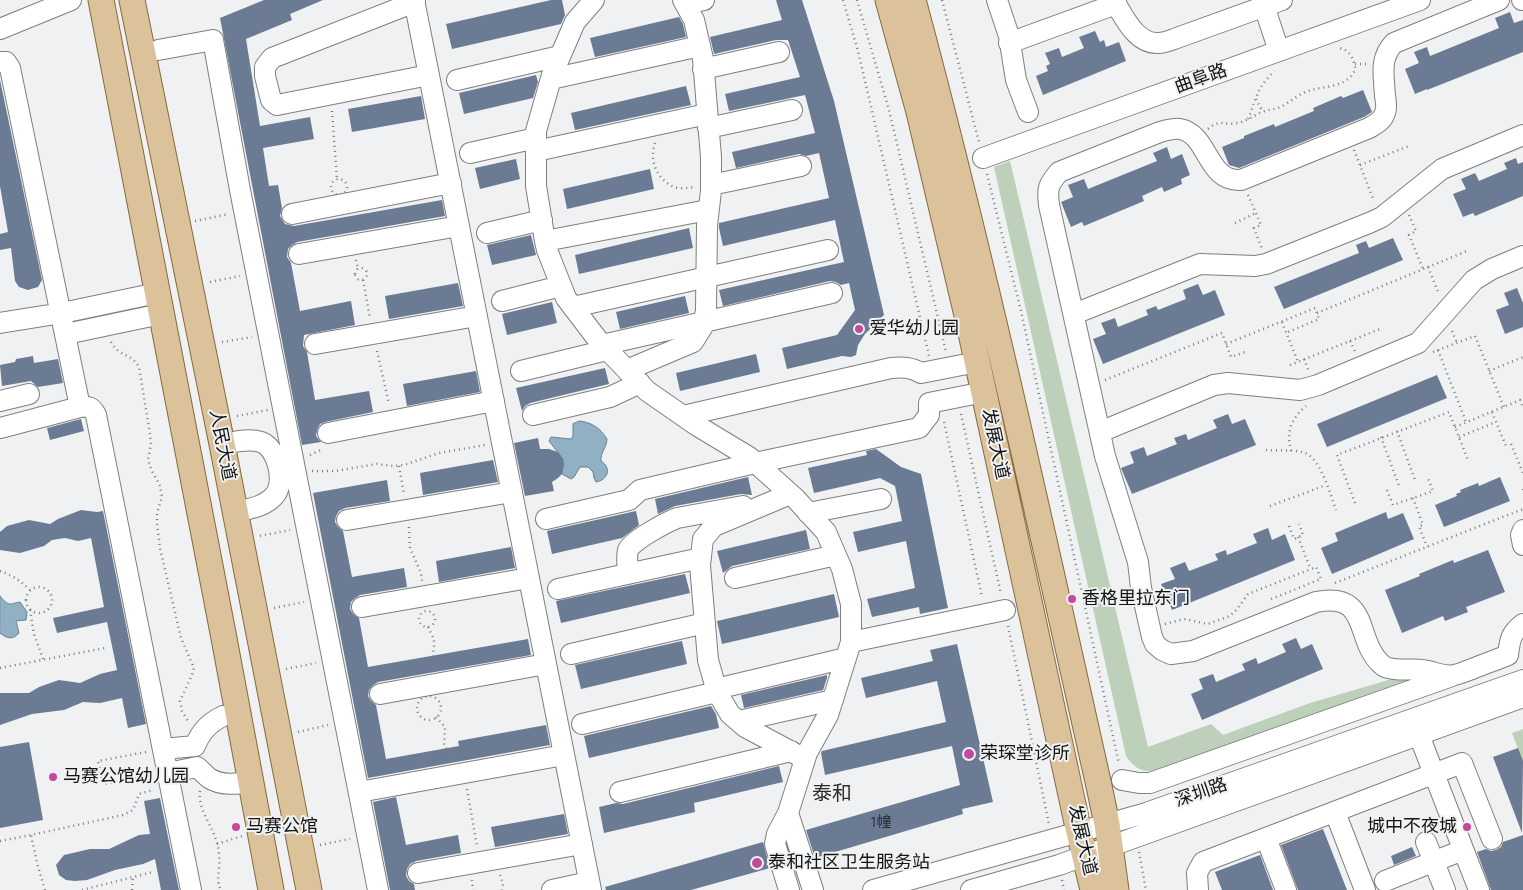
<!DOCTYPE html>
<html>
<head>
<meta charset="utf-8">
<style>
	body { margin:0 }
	canvas { display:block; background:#f0f1f2 }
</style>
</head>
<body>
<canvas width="1523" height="890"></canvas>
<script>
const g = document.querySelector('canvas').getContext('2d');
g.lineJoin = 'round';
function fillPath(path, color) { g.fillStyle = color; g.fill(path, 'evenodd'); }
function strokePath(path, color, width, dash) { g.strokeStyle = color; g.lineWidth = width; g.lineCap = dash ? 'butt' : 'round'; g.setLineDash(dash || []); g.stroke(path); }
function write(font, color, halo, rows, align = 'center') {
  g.font = font + ' Manrope,"Noto Sans SC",sans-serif'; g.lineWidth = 4; g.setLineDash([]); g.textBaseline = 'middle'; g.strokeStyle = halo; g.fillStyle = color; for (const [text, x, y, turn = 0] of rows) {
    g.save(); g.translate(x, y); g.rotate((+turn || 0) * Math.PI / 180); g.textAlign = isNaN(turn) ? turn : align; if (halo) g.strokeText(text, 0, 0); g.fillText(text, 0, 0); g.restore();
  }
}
fillPath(new Path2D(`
	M1010,161L1148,747L1211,724L1223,735L1310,703L1402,676L1408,680L1344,703L1166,768C1146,773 1139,774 1126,756L994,167Z
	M1523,729V762L1512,733Z`), '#bdd0b9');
const water = new Path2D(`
	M580,421C593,423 600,428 607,439C607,447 600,453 601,461C612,468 608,480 596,482L594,478L593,472L588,467H580L574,477L571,479L562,474L563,459L549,441L551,437L571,439L573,436V424Z
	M0,596C9,607 9,604 20,602L27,612L26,620L16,621L19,633C13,640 7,639 0,633Z`);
fillPath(water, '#91b0c3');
strokePath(water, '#6b818e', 1);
fillPath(new Path2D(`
	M264,0H323L290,14L292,20L246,39L260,126L310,117L314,139L263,148L269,186L278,185L282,208L280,216L285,224L294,226L442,200L445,216L297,242L292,245L288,249L287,257L291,263L300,311L351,301L355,325L304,335L303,346L307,352L315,400L369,391L373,412L325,422L320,424L317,430L316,436L321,442L302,445L220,18Z
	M551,0H562L565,15L561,24L452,49L446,24Z
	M776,0H802L834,101L884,315L865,334L858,345L856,355L851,357L842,356L787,369L782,348L837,335L855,310L849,283L841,285L836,282L830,281L723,306L719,290L844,262L835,220L723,246L719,228V223L829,198L819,153L806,156L799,154L736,168L732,152L815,133L805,95L729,111L725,94L800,77L788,40H776L714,54L710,37L782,20Z
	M1510,12L1514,23L1523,20V52L1427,90V89L1415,94L1405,69L1419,63L1414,52L1427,47L1430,56L1499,28L1495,18Z
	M679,17L683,24L686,37L595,57L590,38Z
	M1095,31L1100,42L1104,40L1106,47L1119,42L1126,61L1043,95L1036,76L1048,71L1046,66L1050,64L1045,53L1059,48L1062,57L1084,48L1079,37Z
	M536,75L538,82L533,98L464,114L459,93Z
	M0,80L42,280L38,287L28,290L19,287L15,281L11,248L0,250V234L8,232L0,186Z
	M686,86L691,105L575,130L571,113Z
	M1363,90L1372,112L1364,117L1239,168L1229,165L1222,147L1244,138V136L1274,124L1275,127L1314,111L1313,108L1341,96L1343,98Z
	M421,96L425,119L352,132L348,109Z
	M1167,147L1171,159L1182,154L1190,175L1181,179L1182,184L1164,192L1162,187L1142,196L1144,201L1084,226L1082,222L1071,227L1061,202L1073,197L1068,185L1084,179L1088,189L1157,161L1153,153Z
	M1516,158L1518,164L1523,162V196L1475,216L1473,213L1463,217L1453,194L1466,189L1461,179L1475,173L1479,181L1507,169L1504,163Z
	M516,159L520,179L480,189L475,168Z
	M650,169L654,189L567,209L563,189Z
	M689,228L693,248L579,274L575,255Z
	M531,235L536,255L492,265L487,245Z
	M1393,238L1403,260L1284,309L1274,287L1359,253L1356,245L1366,241L1369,248Z
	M458,283L463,306L389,319L385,296Z
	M1198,284L1203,295L1215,290L1225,315L1103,364L1093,339L1106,334L1101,323L1115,318L1118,327L1148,315L1146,310L1156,306L1158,310L1186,299L1183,290Z
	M1517,288L1523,303V327L1505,334L1496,310L1509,305L1504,293Z
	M685,296L689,313L620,329L616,312Z
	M552,302L557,323L507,335L502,314Z
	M756,354L760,372L680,391L676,373Z
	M33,356L34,363L58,359L63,383L38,387L31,381L2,386L0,365L15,362L16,359Z
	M605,368L609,384L530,403L525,406L522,411L516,388Z
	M476,371L480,392L407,406L403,384Z
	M1437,375L1447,398L1327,447L1317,424Z
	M1228,414L1232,424L1245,419L1256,445L1132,494L1121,468L1134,463L1130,452L1144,447L1147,456L1177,444L1174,438L1186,434L1188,440L1217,428L1213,420Z
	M81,419L84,431L50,440L47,428Z
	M538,438L540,449H549L558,452L563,459L564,465L562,474L558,478L552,482L554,491L525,496L514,443Z
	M876,449L901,467L921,474L948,608L920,614L919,607L872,617L867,599L915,588L906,541L858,552L853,532L902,521L895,486L880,478L814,493L808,468L867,455L866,451Z
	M493,460L498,482L423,495L420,473Z
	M748,477L752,495L741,494L675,506L658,514L655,499Z
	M1500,477L1510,501L1444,527L1435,505L1457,496L1456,494L1461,492L1460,490L1478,483L1479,486Z
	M387,480L390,501L345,508L339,511L336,516L335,522L338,527L343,531L352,577L404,568L407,587L360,595L355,598L351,602L350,609L353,614L359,618L368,667L528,639L531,655L378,682L373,685L369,690L368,696L371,701L376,705L386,759L459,746L458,741L546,725L550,745L368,778L313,493Z
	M81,510L97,512L103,511L146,724L128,728L122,698L100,703L83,702L64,710L32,714L0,725V693H29L39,687L59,680L80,683L100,674L117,670L107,622L57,633L53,618L104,607L91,538L78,541L65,538L52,540L44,546L20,553L0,550V532L7,526L29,520L50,524L58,519Z
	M636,511L639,525L622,538L552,554L547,531Z
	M1386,512L1388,519L1403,513L1414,539L1332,574L1321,548L1338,541L1335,533Z
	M1268,528L1272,540L1285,534L1295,560L1172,610L1161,584L1175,579L1170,568L1185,562L1189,571L1218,560L1215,554L1226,550L1227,555L1257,543L1253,534Z
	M806,530L810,549L732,566L723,573L717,551Z
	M511,547L515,568L439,582L436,561Z
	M1488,550L1505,592L1466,607L1468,612L1445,621L1443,616L1402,633L1385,590L1420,576L1419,574L1453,560L1454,563Z
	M685,574L690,593L561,623L556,601Z
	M834,594L839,617L722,644L717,621Z
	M1296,638L1301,649L1312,644L1323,669L1202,720L1191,694L1203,689L1199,679L1213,674L1216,682L1245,670L1242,664L1256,658L1258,664L1286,652L1282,644Z
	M682,641L687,664L581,689L575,665Z
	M957,644L993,802L962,809L963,814L815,858L806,830L960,785L952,746L825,775L821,753L822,751L946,722L937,681L866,698L861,678L933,661L930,650Z
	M827,675V678L823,690L744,708L741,695Z
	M711,706L716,714L719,728L589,758L584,736Z
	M29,742L43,820L0,828V747Z
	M1518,748L1523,761L1522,833L1493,757Z
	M779,766L783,782L694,803L695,812L604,833L599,807L616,803L623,804Z
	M396,797L406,845L458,835L461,853L416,861L410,864L407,869L406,876L409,881L414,884L415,890H390L373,802Z
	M160,798L179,890H161L155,859L143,864L115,870L87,880L75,881L66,880L59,875L56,865L64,855L90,849H109L139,835L150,834L144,801Z
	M564,814L568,834L495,847L491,827Z
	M1323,829L1347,890H1298L1281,845Z
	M1523,835V890H1491L1477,852L1486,849L1491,851L1496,850L1501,847L1503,842Z
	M763,842L770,868L691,890H606L605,887Z
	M1412,847L1416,856L1394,865L1391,856Z
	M1260,855L1273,890H1222L1215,872Z`), '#6b7b94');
const minor = new Path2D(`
	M414,0L591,890
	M594,0L575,22L552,75L536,131V186L545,241L547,250L566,298L598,340L647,391L696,425L749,457L795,498L826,532L842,569L851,604V642L828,715L807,753L788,813L777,834L775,844L789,890
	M997,0L1009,36L1016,80L1028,112
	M1116,0V4C1125,19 1137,44 1158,43C1163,43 1169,41 1174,39L1282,0
	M1499,0L1394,43C1379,59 1384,75 1385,96C1386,101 1387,110 1384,115C1382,121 1374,125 1369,128L1241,180C1206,182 1209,134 1180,129C1174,128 1167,130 1160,132L1059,172C1048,185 1047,188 1049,205L1105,456L1138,562L1141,588L1152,637L1155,644L1162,650L1171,654L1193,651L1316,602C1370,591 1355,639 1380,663C1382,665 1386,668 1389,668C1402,672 1415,667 1428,671C1437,673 1444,677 1454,675C1460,674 1466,671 1472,669C1484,664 1496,660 1508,655C1510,640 1510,634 1523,624
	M1522,0H1523
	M415,2L272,58L265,67V76L271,100L277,105L429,75
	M686,4L704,0
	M1264,6L1279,51
	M0,29L71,0
	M1009,43L1116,4
	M158,50L213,40L240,190L378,890
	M0,62H6L10,68L80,407
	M703,69L779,52
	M551,79L700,46
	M457,80L560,56
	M708,128L792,110
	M536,151L707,114
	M470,153L536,138
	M983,158L1420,0
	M711,185L801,166
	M292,214L451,183
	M487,233L542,220
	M545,241L708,210
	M299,254L459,226
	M502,301L561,286
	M573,307L828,250
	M1074,314L1200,264L1255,266L1266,264L1369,223L1382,217L1442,169L1523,135
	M0,323L62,313L157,293
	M66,334L161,314
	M315,344L477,316
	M602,345L832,293
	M627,370L693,342L703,326L706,310L707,225L711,191V157L703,59L694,20L683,0
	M521,371L607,350
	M0,401L29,394
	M533,415L610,397L640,383
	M683,416L891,368C903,367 911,367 921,373L977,362
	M0,428L80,407C89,406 92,407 96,415L191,890
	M1100,432L1214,385L1228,383L1300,390L1318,385L1418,343L1474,280L1492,269L1523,256
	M328,433L494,401
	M222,444C234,442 249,438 261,442C278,448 286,484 274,496C264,507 249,509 235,512
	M790,494L714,526L703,539L700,565L708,660L717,692L730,714L745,727L805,759
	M808,513L881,499
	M546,519L629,500L640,490L755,463L919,428L929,415V403L984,392
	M347,520L512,492
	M1523,530L1521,535L1523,545
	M628,574C628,567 626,557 628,550C631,541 667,522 677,518L743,506
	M735,578L836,555
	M558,589L701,558
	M362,607L529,578
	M851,642L1005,610
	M571,654L705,623
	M716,689L846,658
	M380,694L546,664
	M739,721L833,700
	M582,724L717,692
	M1419,735L1479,890
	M163,749L195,746C201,731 209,723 223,716
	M168,773L197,767C201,770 205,775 209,778C221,786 237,784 251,782
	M1122,780L1139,783H1150L1452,676
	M359,792L564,755
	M620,792L791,751
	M1335,812L1365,890
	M788,813L813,890
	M1266,838L1286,890
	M1426,842L1445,890
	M418,873L582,844
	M1385,881L1463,850
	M552,890L589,882
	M873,890L1146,813L1523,680
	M971,890L1059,865L1523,697
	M1198,890L1197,873L1203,862L1462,763L1492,839`);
const major = new Path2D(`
	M101,0L223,633L271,890
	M132,0L222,444L309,890
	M888,0L919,112L969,324L1079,832L1093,890
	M913,0C983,260 1040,523 1099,786L1107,824L1116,890`);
strokePath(minor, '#7f7f80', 22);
strokePath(major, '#866a3f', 27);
strokePath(new Path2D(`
	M843,0L858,51L929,356
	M857,0L889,110L946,352
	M942,0L979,142
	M1355,64H1368
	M1256,99L1260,107L1263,111
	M332,111L337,179
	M1248,119C1252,111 1253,103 1257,95C1260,86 1268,78 1274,71
	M1208,129C1221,118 1224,126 1237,123C1246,122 1254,115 1262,112C1269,109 1277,110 1284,105C1293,100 1300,93 1311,90C1323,87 1337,87 1348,79C1353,75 1357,69 1354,63C1352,55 1347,49 1339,48
	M655,143C649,160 656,179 674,187C680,189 688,188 694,187
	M1354,150L1374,201
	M1360,165L1409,146
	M987,174L1021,311L1119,764
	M331 187a8 8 0 1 1 16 0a8 8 0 1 1-16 0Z
	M1248,195L1261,225L1254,228L1262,249
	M1409,215L1416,231L1409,235L1423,269
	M195,221L229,214
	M1235,223L1256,213
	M356,260L358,269
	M1428,267L1439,294
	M355 274a6 6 0 1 1 12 0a6 6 0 1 1-12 0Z
	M363,280L370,318
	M210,282L240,276
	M1317,313L1467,251
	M1282,322L1298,362
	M1452,331L1457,343
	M1350,341L1355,351
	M111,342C119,357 131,353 139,367L150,434L151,444L148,460L151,469L160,486L162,497L157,513V523L160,548L181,638L194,668L192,675L180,701L182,711L189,723
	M222,342L252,337
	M1226,344L1315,308L1319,319L1286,333
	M1438,350L1466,422
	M377,351L389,404
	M1433,352L1475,336L1504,407
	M1304,359L1309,372
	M1290,365L1380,329
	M1489,371L1523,357
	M1105,380L1222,333L1231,357L1245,352
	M1492,412L1506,446
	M961,414L1001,594
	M237,416L268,410
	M944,422L982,597
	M1455,427L1520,400L1523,408
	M1397,431L1415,480
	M1381,437L1399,486
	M1459,437L1496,422
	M1511,444L1523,473
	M1266,450C1278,451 1294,449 1305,453C1321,459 1330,494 1336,510
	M1291,451C1286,431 1291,419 1306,406
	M310,455L323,449
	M399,466L404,494
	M312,471H335L377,464L393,466L404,465L439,453L485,445
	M1523,489V491
	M1387,490L1393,505L1433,491L1427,476
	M1413,498L1423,525L1419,526L1427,547
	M1355,503L1337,455L1449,412L1468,460
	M1270,506L1326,485
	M1289,526L1294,539L1303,535L1299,524
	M409,527L410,548L421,573L422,581
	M260,536L290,530
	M1298,537L1310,568
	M0,571C12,575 21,581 30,590
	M1335,583L1523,509
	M26 600a13 13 0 1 1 26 0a13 13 0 1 1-26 0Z
	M274,608L304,602
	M30,610L34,634L43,659
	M419 619a8 8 0 1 1 16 0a8 8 0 1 1-16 0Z
	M1165,624L1184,619L1208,624L1230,616L1237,609L1248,594L1316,567L1321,579L1271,599
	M1008,626L1049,824
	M428,627L434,639V645L432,669
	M0,668L105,648
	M286,669L316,663
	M417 708a12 12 0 1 1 24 0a12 12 0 1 1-24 0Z
	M436,717L445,727L444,745L452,758
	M298,732L328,725
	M146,752L98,761L103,784L152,776
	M467,789L477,846
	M200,791C198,810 211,823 216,840C219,848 220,858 219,867C219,876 216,881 221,890
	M0,841L31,835
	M217,844L242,836
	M320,845L350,839
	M1139,852L1146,890
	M500,875L503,884L502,890
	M472,880L473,890
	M1062,880L1064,890
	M45,890L37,863L31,835L123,815L133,810L139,794L153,790
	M82,890L153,872
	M132,890L133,877`), '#7b7c7d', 2.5, [1, 4]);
strokePath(minor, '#fff', 20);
strokePath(major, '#dcc29a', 25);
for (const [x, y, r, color] of [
	[859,329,5,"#c24a9f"],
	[1072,599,5,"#c24a9f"],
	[969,754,6,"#c24a9f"],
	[53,777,5,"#c24a9f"],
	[236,827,5,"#c24a9f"],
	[1467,827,5,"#c24a9f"],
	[757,863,6,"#c24a9f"]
]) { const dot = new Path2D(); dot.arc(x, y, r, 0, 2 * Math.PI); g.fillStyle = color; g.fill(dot); strokePath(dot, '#f0f1f2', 2); }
write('15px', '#282d33', null, [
	["1幢",881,823]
]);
write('18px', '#121313', '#f0f1f2', [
	["曲阜路",1201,79,-20],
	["发展大道",995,444,78],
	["人民大道",222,445,79],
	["深圳路",1201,793,-19],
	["发展大道",1082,840,77]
]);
write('18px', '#121313', '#f0f1f2', [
	["爱华幼儿园",869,329],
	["香格里拉东门",1082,599],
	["荣琛堂诊所",980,754],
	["马赛公馆幼儿园",63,777],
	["马赛公馆",246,827],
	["城中不夜城",1457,827,"right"],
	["泰和社区卫生服务站",768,863]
], 'left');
write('20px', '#2d2d2e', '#f0f1f2', [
	["泰和",832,794]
]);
</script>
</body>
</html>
